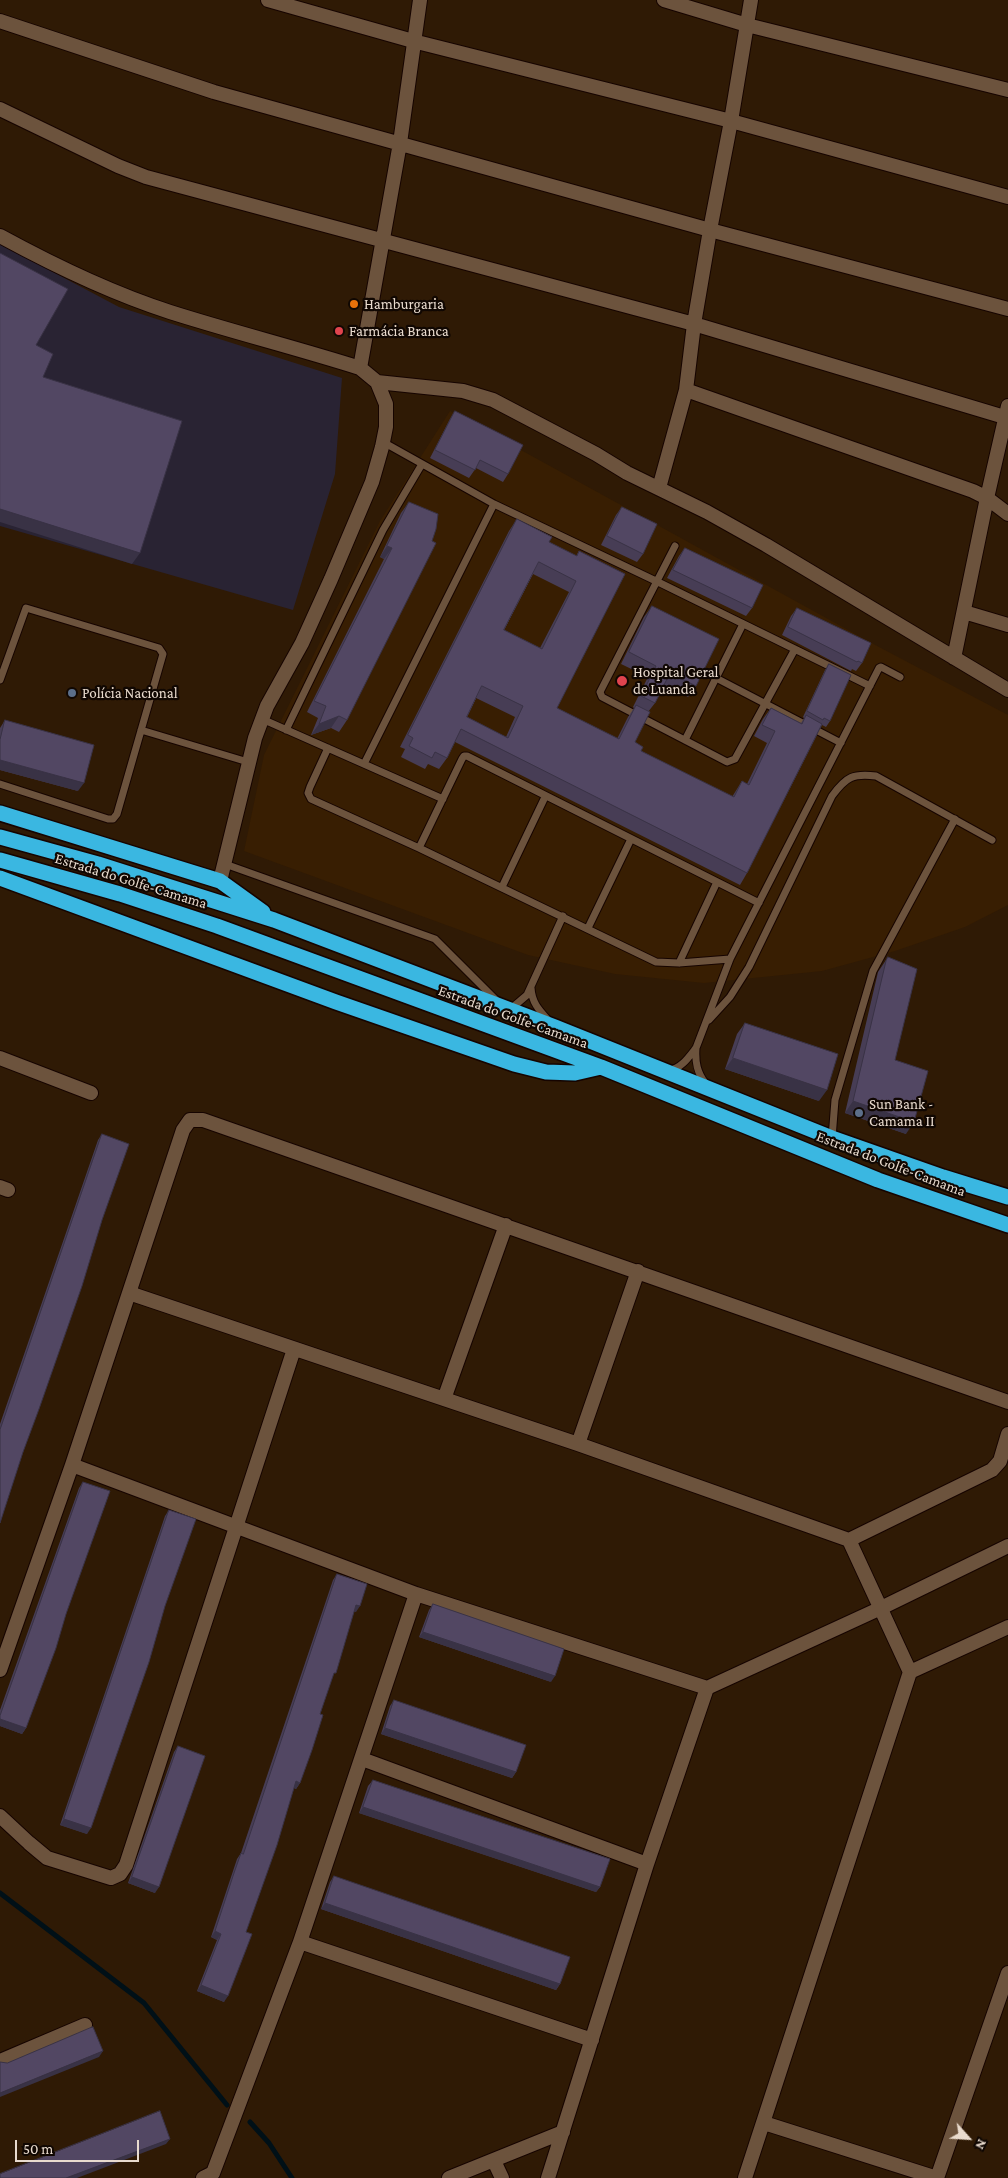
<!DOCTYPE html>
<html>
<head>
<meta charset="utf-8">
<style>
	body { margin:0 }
	#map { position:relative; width:1008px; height:2178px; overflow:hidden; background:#2f1a05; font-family:"Crimson Pro",serif }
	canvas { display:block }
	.north { position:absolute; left:943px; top:2113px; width:50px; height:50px; -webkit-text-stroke:4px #100702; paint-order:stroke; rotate:116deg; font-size:14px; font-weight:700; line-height:20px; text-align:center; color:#e9dbce }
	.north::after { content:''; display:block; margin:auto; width:18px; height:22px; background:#e9dbce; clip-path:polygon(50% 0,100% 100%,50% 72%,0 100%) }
	.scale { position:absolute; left:15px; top:2140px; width:124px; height:22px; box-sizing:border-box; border:2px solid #e9dbce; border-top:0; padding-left:6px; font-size:15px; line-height:18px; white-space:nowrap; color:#e9dbce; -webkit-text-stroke:4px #100702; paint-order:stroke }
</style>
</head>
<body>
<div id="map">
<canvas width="1008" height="2178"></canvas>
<div class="north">N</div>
<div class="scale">50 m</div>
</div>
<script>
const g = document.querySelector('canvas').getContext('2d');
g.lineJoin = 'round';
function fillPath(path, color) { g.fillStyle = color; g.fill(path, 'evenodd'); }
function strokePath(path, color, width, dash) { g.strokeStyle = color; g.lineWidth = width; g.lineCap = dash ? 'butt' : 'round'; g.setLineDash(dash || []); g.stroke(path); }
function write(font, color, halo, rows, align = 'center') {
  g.font = font + ' "Crimson Pro",serif'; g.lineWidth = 4.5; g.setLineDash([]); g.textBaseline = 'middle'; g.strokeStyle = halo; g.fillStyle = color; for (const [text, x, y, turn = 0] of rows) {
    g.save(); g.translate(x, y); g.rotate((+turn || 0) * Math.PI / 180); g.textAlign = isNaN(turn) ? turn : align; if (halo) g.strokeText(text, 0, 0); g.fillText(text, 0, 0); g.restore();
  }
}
fillPath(new Path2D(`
	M0,244L119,307L342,378L335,474L293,610L0,526Z`), '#292333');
fillPath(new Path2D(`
	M450,411L879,647L1008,715V905L965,927L895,951L822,971L704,983L615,974L528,955L244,851L264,755L380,521Z`), '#381e02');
strokePath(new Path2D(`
	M0,1893L144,2003L227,2105
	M250,2122L269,2143L292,2178`), '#001017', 5);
const lane = new Path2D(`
	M383,442L494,504
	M675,546L600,692L602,697L727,762L735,759L795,649
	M716,678L841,743
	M0,680L26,608L159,648L163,654L117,814L113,819H108L0,784
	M262,719L443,799
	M141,730L248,762
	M286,730L383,530L422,464
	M685,740L743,624
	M328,748L310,787L308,793L311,799L419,848L656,962L679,963L730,959
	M364,764L494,504L658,582L870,686
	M419,848L462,759L464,756H467L759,903
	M225,864L435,939L496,1000
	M502,887L545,797
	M588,928L631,839
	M679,963L717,882
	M531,988C532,1003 539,1010 549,1021
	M508,1007H513L527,995L563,916
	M709,1020L730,997L749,967L832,796C846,777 853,773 876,776L992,840
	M696,1048C695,1062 697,1073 706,1084
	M669,1070C681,1069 689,1057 696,1048L730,959L879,668L881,667L900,677
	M832,1138L835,1100L873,971L955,819`);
const street = new Path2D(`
	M268,0L413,41L731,121L1008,197
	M664,0L747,25L1008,90
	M0,21L214,92L710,230L1008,309
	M0,109L118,166L146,177L694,324L1008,418
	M0,236C55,266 111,293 170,312C233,332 297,348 360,368L377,382L386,404V427L382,447L372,482L331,579L302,643L267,706L255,738L220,881
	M360,368L400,143L420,0
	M377,382L463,391L493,400L596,454L627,473L707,512L766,545L1008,690
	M686,390L973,491L987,498L1008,514
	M659,488L686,390L694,324L710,230L731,121L751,0
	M964,612L1008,625
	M954,658L987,498L1008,406
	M0,1058L91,1093
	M0,1187L8,1190
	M129,1293L578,1444L849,1540L910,1672
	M444,1399L506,1225
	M578,1444L638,1271
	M72,1465L416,1594L707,1688
	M849,1540L992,1470L1000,1461L1008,1434
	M0,1670L72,1465L183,1130L190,1120H203L1008,1402
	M362,1759L647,1864
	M0,1816L29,1843L47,1858L111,1878L120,1874L126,1865L294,1349
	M300,1942L592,2040
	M0,2061L85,2025
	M764,2123L937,2178
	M494,2161L502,2178
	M203,2178L213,2173L300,1942L416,1594
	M449,2178L563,2132
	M548,2178L647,1864L707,1688L881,1608L1008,1546
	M745,2178L910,1672L1008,1627
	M937,2178L1008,1973`);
const highway = new Path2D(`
	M0,813L220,881L263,912
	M0,837L98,864L274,920L555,1027L832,1138L943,1177L1008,1197
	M0,860L120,894L217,926L601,1067L878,1180L1008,1225
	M0,878L336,1002L514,1064L546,1072L575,1073L601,1067`);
strokePath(lane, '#160400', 9);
strokePath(street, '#160400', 16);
strokePath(highway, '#160400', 18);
strokePath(lane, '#6c533d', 7);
strokePath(street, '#6c533d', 14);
strokePath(highway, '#3ab7e1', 15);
fillPath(new Path2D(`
	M455,411L508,474L503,482L476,468L469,478L430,458L450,419Z
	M409,502L347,720L339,732L331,728L311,735L318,718L307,712L384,559L380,557L401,513Z
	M622,507L643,554L637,562L601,545L616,515Z
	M517,519L549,542L576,556L579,551L625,574L557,708L617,739L628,717L634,708L633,707L648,677L621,664L644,617L652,606L696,686L688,697L664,685L655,703L648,712L635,742L641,751L732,797L742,781L747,784L767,743L754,736L763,719L771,708L801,723L804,718L803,717L825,670L829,664L830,721L826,727L822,725L747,873L740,885L455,742L447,758L439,769L428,764L425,769L401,757L405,749L400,747L509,531ZM533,574L569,592L540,648L504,630ZM476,698L515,717L506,737L467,717Z
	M685,548L752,608L746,616L667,578L679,556Z
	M797,608L862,663L856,671L852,669L851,671L782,635L791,616Z
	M5,720L78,791L0,770V728Z
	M888,957L895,1060L906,1134L845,1113L878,972Z
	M745,1023L819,1101L725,1069L737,1034Z
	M102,1134V1220L23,1452L0,1523V1424L98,1140Z
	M83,1482L66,1614L26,1728L22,1734L0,1726V1710L79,1488Z
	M169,1510L87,1834L60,1825L165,1516Z
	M337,1574L356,1612L354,1611L320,1714L300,1783L296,1789L294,1788L246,1932L224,2002L197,1991L217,1940L211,1937L237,1859L241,1853L333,1580Z
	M433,1604L551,1682L419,1637L429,1610Z
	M394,1700L516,1772L512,1778L381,1734L390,1706Z
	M178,1746L155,1893L128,1883L174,1752Z
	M373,1780L600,1887L596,1892L359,1813L368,1786Z
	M334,1876L560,1984L556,1990L321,1909L330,1882Z`), '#473d55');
fillPath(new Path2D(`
	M0,509L140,553L132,564L0,522Z
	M387,546L392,548L384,559L380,557Z
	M339,716L331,728L311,735L319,724Z
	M0,760L84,783L78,791L0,770Z
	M733,1058L827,1090L819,1101L725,1069Z
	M853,1101L914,1122L906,1134L845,1113Z
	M356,1605L360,1606L356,1612L352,1611Z
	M423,1632L555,1676L551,1682L419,1637Z
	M0,1719L26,1728L22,1734L0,1726Z
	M385,1728L516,1772L512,1778L381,1734Z
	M296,1781L300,1783L296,1789L292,1787Z
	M363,1807L600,1887L596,1892L359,1813Z
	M64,1819L91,1828L87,1834L60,1825Z
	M132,1877L159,1887L155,1893L128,1883Z
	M325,1903L560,1984L556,1990L321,1909Z
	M215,1931L221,1934L217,1940L211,1937Z
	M201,1985L228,1996L224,2002L197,1991Z
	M103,2051L99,2057L0,2097V2093Z
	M170,2139L166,2144L77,2178H66Z`), '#393245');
const building = new Path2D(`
	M0,253L68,289L36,345L53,354L43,377L182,421L140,553L0,509Z
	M455,411L523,445L508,474L480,460L475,470L435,450Z
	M409,502L438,514L436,529L432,541L436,543L347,720L339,716L319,724L326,706L314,701L392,548L387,546Z
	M622,507L657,524L643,554L607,536Z
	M517,519L552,537L549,542L577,556L579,551L625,574L557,708L619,739L636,705L650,712L635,742L643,747L641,751L734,797L742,781L749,785L775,731L762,725L771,708L802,724L806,715L822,724L747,873L461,729L447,758L435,752L432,758L409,746L413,738L408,735ZM539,562L576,581L542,649L504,630ZM482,686L523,706L508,738L467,717Z
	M685,548L763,585L752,608L673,570Z
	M652,606L719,639L696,686L670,673L655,703L641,696L656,666L629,652Z
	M797,608L871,643L862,663L858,661L857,662L788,627Z
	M829,664L851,675L830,721L824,718L823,720L807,711Z
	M5,720L94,745L84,783L0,760V740Z
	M888,957L917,969L895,1060L928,1071L914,1122L853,1101L886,961Z
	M745,1023L838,1054L827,1090L733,1058Z
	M102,1134L129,1144L102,1220L82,1286L39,1409L23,1452L0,1523V1430Z
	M83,1482L110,1491L66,1614L56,1648L26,1728L0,1719V1716Z
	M169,1510L196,1519L165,1606L149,1662L91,1828L64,1819Z
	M337,1574L367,1584L360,1606L356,1605L336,1673H334L320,1714L323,1715L312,1750L300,1783L296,1781L277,1845L246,1932L252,1934L228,1996L201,1985L221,1934L215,1931L234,1873L241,1853L243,1854Z
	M433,1604L564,1649L555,1676L423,1632Z
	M394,1700L526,1745L516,1772L385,1728Z
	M178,1746L205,1756L159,1887L132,1877Z
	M373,1780L610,1859L600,1887L363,1807Z
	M334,1876L570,1957L560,1984L325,1903Z
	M93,2027L103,2051L0,2093V2062L7,2063Z
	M160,2111L170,2139L66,2178H0V2174Z`);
fillPath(building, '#524763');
strokePath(building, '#393245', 1);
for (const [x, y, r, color] of [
	[354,304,5,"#e8710a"],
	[339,331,5,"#e0444e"],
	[622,681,6,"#e0444e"],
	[72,693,5,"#5c6f8a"],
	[859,1113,5,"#5c6f8a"]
]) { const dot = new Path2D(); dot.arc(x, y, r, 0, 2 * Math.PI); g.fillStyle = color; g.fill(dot); strokePath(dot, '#100702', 2); }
write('15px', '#e9dbce', '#100702', [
	["Hamburgaria",364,304],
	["Farmácia Branca",349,331],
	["Hospital Geral",633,672],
	["de Luanda",633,689],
	["Polícia Nacional",82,693],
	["Sun Bank -",869,1104],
	["Camama II",869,1121]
], 'left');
write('15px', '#e9dbce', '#100702', [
	["Estrada do Golfe-Camama",131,881,17],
	["Estrada do Golfe-Camama",513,1017,20],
	["Estrada do Golfe-Camama",891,1164,21]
]);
</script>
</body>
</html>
